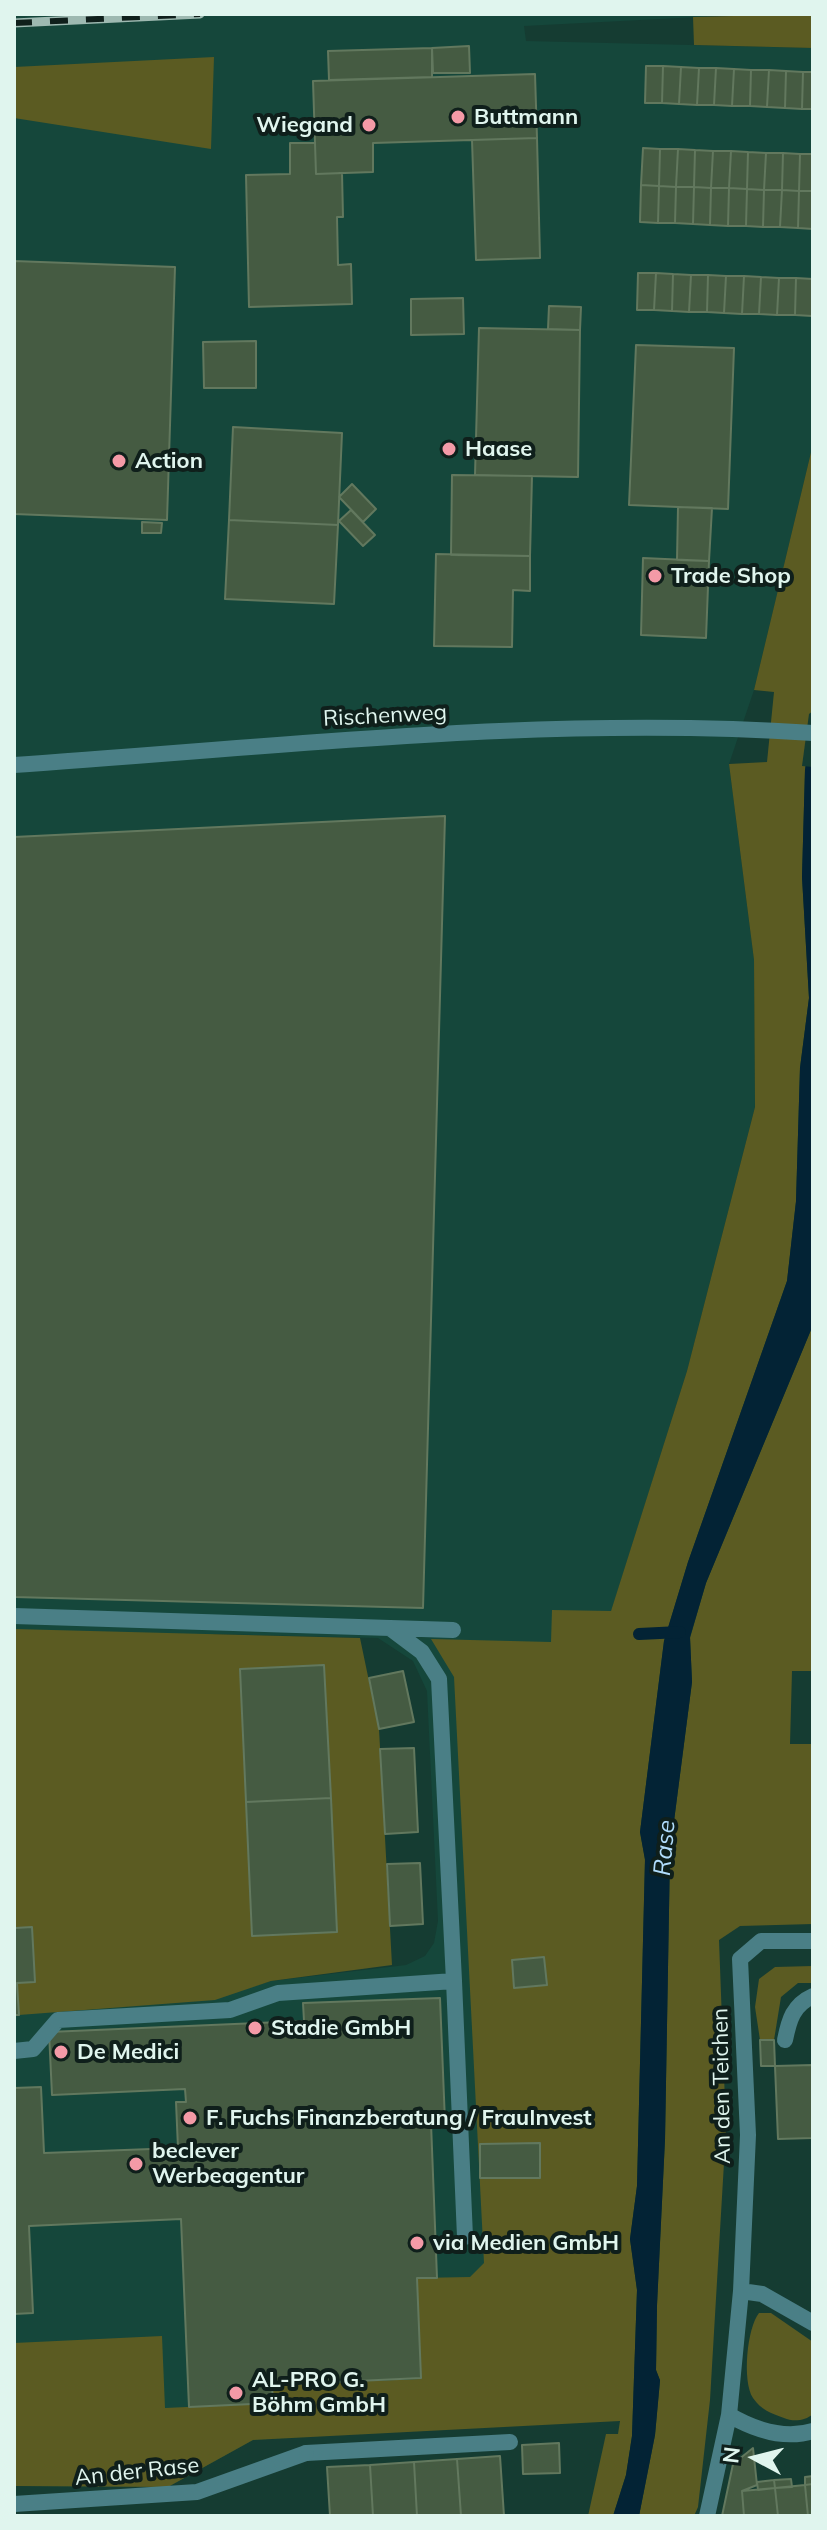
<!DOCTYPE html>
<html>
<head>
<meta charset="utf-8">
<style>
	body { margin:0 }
	#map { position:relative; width:827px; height:2530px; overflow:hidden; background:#153c32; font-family:Mulish,sans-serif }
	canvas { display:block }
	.frame { position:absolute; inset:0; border:16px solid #e0f5ee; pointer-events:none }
	.north { position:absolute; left:715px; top:2418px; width:80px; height:80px; -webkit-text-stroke:6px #0f1f1b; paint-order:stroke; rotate:277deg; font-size:22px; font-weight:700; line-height:32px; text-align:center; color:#e0f5ee }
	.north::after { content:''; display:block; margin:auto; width:28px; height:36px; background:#e0f5ee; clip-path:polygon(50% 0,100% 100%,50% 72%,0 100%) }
</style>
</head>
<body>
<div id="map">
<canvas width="827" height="2530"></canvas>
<div class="frame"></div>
<div class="north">N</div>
</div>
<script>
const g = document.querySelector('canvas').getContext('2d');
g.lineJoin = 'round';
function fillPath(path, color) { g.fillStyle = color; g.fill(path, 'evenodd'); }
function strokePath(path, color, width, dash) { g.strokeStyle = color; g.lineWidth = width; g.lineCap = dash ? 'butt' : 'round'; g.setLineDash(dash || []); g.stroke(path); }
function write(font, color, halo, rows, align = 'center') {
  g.font = font + ' Mulish,sans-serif'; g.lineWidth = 8; g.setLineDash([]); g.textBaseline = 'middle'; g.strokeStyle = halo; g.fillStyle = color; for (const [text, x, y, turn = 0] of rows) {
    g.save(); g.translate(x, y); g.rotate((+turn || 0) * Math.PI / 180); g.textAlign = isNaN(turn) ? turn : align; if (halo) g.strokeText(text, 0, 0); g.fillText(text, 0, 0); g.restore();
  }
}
fillPath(new Path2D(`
	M14,14H757L524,26L526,41L813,48V444L754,690L729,764L754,960L755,1107L687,1371L611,1612L573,2421L253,2440L168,2487L14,2486ZM213,1634L378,1638L413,1661L427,1691L438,1921L434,1943L425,1956L406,1965L271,1981L234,1992Z`), '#15473b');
fillPath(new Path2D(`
	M813,14V48L694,45L693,17Z
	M214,57L211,149L14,118V67Z
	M813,444V715L805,770L802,877L809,998L800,1068L796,1202L787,1281L688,1562L664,1641L640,1832L645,1859L637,2186L630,2239L637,2290L632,2436L626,2475L613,2516H588L606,2434H618L620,2421L253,2440L168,2487L14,2486V2343L162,2336L165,2408L272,2403V2385L421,2379L417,2278L470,2277L484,2263L454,1677L431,1639L551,1642L552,1610L611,1611L687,1371L755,1107L754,960L729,764L767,762L774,692L754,690Z
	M813,1325V1671H792L790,1744H813V1924L740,1926L719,1940L726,2129L710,2400L698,2507L694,2516H639L655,2435L660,2381L656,2370L657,2305L665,2139L670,1852L692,1682L690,1638L706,1583Z
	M14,1629L360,1638L379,1729L392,1965L271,1981L215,2000L19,2015L17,1983L34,1981L32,1927L15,1928L14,1916Z
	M813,1966V1983H798L781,1997L774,2040H760L755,2007L759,1979L775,1967Z
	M759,2313H771L813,2342V2414C805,2421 793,2422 784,2418C771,2413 761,2410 753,2398C742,2381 747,2328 759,2313Z`), '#5b5b22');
fillPath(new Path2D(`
	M813,715V1325L706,1583L690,1637L692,1682L670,1852L665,2139L657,2305L656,2370L660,2380L655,2435L639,2516H613L626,2475L632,2436L637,2290L630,2239L637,2186L645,1860L640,1832L664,1641L688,1562L787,1281L796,1201L800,1068L809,998L802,877L805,770Z`), '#032335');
fillPath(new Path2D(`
	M813,711V767L802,766L809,714Z`), '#153c32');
strokePath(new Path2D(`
	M639,1634L680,1632`), '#032335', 12);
const building = new Path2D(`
	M469,46L470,73H433L432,48Z
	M432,48V77L329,80L328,51Z
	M646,66H663L662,103H645Z
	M663,66L681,67L679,104L662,103Z
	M681,67L699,68L697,105L679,104Z
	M699,68H716L714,105H697Z
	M716,68L734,69L732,106L714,105Z
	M734,69L751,70L750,106H732Z
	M751,70H769L767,107L750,106Z
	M769,70L786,71L785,108L767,107Z
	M786,71L803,72L802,109L785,108Z
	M803,72H813V109H802Z
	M535,74L537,138L373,143V172L316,174L313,81Z
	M537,138L540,258L476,260L472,140Z
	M290,143H315L316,174L342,173L343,217H337L338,265L351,264L352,304L249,307L246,175L290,174Z
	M643,148L660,149L659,186L641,185Z
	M660,149H678L676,187L659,186Z
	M678,149L695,150L694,187H676Z
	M695,150L713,151L711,188L694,187Z
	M713,151H731L729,188H711Z
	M731,151L748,152L747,189L729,188Z
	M748,152L766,153L764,190L747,189Z
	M766,153H783L782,190H764Z
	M783,153L800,154L799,191L782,190Z
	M800,154H813V191H799Z
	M641,185L659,186L658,223L640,222Z
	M659,186L676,187L675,223H658Z
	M676,187H694L693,224L675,223Z
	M694,187L711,188L710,225L693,224Z
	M711,188H729L728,226L710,225Z
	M729,188L747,189L746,226H728Z
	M747,189L764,190L763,227L746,226Z
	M764,190H782L780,227H763Z
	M782,190L799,191L798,228L780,227Z
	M799,191H813V229L798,228Z
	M14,261L175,267L167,520L14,514Z
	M638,273H656L654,310H637Z
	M656,273L673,274L672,311L654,310Z
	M673,274L691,275L689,312L672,311Z
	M691,275H708L707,312H689Z
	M708,275L726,276L724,313L707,312Z
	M726,276H744L742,314L724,313Z
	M744,276L761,277L759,314H742Z
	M761,277L779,278L777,315L759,314Z
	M779,278H796L795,315H777Z
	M796,278L813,279L812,316L795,315Z
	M463,298L464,334L411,335V299Z
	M549,306L581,307L580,330L548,329Z
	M479,328L580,330L578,477L475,475Z
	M256,341V388H204L203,342Z
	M636,345L734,348L728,509L629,505Z
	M233,427L342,433L338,525L229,520Z
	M452,475L532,476L530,556L451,555Z
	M352,484L376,509L363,522L339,497Z
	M678,507L712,508L709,561L677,560Z
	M351,510L375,535L363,546L339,521Z
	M229,520L338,525L334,604L225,599Z
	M142,522L162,523L161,533H142Z
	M436,554L530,556V591L513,590L512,647L434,646Z
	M643,558L709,561L706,638L641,635Z
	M445,816L423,1608L14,1597V837Z
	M324,1665L331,1798L246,1802L240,1669Z
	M403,1671L414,1722L379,1729L369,1678Z
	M414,1748L418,1832L385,1834L380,1749Z
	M331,1798L337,1932L252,1936L246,1802Z
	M420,1863L423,1924L390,1926L387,1864Z
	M14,1916L15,1928L32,1927L35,1982L17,1983L19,2015H14Z
	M544,1957L547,1985L514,1988L512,1960Z
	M440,1998L445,2122L431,2123L437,2278H417L421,2378L272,2385L273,2403L189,2407L181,2219L29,2226L33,2313L14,2314V2088L41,2087L44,2153L178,2148L176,2102H186L185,2089L52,2095L49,2032L304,2021L303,2003Z
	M760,2040H774L775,2066H761Z
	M813,2065V2138L778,2139L775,2066Z
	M540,2143V2178H480V2144Z
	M559,2443L560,2473L523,2474L522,2445Z
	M753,2448L757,2485L742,2491L744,2516H722L733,2464Z
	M500,2456L504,2516H461L457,2459Z
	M457,2459L461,2516H417L414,2462Z
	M414,2462L417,2516H373L370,2465Z
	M370,2465L373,2516H330L327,2467Z
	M813,2476V2484L805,2485V2477Z
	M791,2479L792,2487L775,2488L774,2480Z
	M774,2480L775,2488L758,2490L757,2482Z
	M813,2484V2516H808L805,2485Z
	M805,2485L808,2516H778L775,2488Z
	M775,2488L778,2516H744L742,2491Z`);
fillPath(building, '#455b42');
strokePath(building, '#62785e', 2);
strokePath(new Path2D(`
	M14,1616L453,1630
	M390,1628L422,1652L439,1679L454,1981
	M785,2040C789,2020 793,2005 813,1996
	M14,2051L33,2049L58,2020L230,2010L278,1993L454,1981L465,2237
	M306,2453L510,2442`), '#4a7f86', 16);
strokePath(new Path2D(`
	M14,765C279,747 547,715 813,733
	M813,1941H761L740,1959L748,2135L741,2291L729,2415C755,2430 784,2440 813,2431
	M741,2291L762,2294L813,2323
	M14,2504L197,2492L306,2453
	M707,2516L729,2415`), '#4a7f86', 16);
const rail = new Path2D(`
	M14,23L200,14`);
strokePath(rail, '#9eb9b1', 9);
strokePath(rail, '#0f1f1b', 6, [18]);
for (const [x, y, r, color] of [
	[458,117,8,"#f49aa7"],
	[369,125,8,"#f49aa7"],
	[449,449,8,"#f49aa7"],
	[119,461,8,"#f49aa7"],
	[655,576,8,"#f49aa7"],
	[255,2028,8,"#f49aa7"],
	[61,2052,8,"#f49aa7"],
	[190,2118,8,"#f49aa7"],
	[136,2164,8,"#f49aa7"],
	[417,2243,8,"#f49aa7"],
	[236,2393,8,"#f49aa7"]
]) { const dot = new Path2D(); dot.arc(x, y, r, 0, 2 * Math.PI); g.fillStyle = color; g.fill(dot); strokePath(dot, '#0f1f1b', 3); }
write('bold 22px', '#e0f5ee', '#0f1f1b', [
	["Buttmann",474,117],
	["Wiegand",353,125,"right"],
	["Haase",465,449],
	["Action",135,461],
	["Trade Shop",671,576],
	["Stadie GmbH",271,2028],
	["De Medici",77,2052],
	["F. Fuchs Finanzberatung / FrauInvest",206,2118],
	["beclever",152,2151],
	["Werbeagentur",152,2176],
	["via Medien GmbH",433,2243],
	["AL-PRO G.",252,2380],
	["Böhm GmbH",252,2405]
], 'left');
write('22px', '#e0f5ee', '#0f1f1b', [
	["Rischenweg",385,716,-3],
	["An den Teichen",722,2086,-91],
	["An der Rase",137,2472,-6]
]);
write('italic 24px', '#b1ddfc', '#0f1f1b', [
	["Rase",665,1848,-85]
]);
</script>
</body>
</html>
